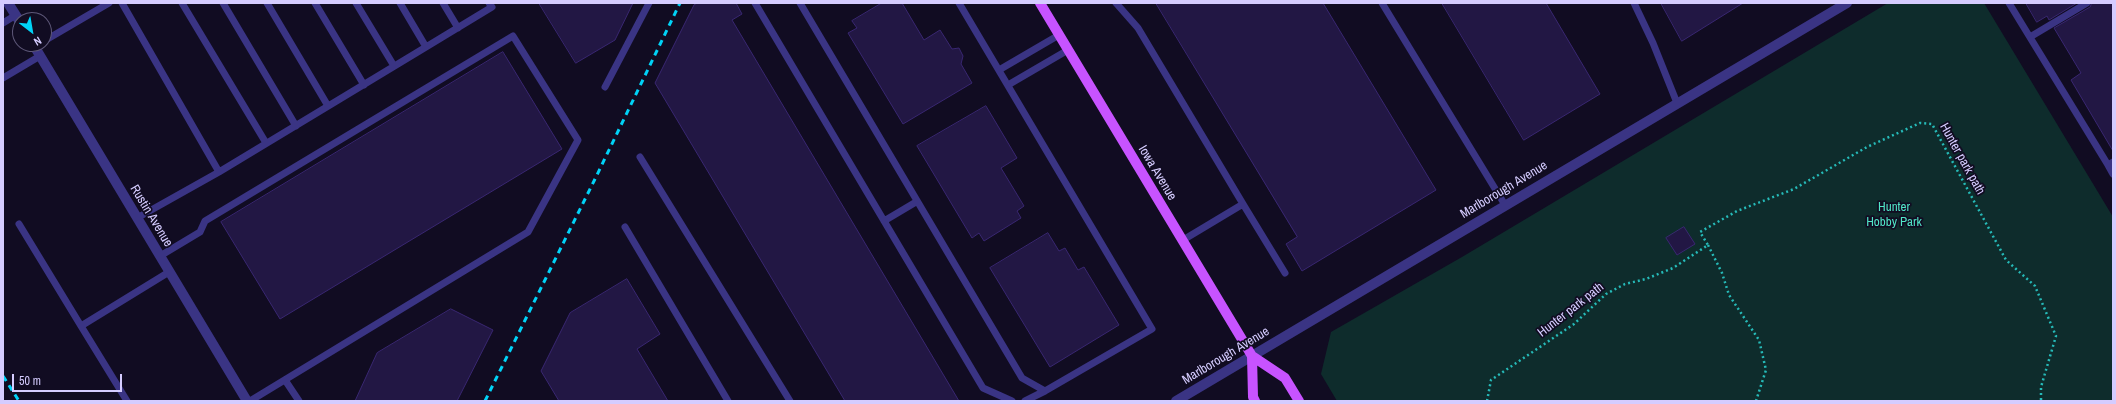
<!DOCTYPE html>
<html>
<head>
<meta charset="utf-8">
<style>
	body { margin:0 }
	#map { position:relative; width:2116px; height:404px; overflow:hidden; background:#110c22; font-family:"Archivo Narrow",sans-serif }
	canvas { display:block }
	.frame { position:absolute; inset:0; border:4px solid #d5ccff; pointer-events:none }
	.north { position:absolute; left:12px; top:12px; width:40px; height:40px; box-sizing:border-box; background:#110c22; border:1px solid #5f597a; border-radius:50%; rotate:149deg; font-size:11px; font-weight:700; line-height:16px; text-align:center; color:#d5ccff }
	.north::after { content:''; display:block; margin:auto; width:14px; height:18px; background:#00d3f7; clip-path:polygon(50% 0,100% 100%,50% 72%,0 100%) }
	.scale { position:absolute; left:12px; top:374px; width:110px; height:18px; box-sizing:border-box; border:2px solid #d5ccff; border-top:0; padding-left:5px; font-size:12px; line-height:14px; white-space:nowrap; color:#d5ccff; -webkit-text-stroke:3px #110c22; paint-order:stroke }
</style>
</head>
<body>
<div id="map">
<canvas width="2116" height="404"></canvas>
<div class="frame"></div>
<div class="north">N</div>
<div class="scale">50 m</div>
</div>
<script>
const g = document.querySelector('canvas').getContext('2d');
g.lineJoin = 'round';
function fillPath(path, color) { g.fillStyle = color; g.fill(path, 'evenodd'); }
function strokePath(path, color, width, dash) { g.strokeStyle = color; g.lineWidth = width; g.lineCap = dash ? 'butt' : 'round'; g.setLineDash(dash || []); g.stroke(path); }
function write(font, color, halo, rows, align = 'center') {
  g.font = font + ' "Archivo Narrow",sans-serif'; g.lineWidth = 3.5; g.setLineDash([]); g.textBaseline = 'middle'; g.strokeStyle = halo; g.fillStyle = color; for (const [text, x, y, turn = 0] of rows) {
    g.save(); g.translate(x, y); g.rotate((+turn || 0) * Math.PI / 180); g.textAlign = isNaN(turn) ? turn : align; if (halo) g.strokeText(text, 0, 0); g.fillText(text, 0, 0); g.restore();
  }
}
fillPath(new Path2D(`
	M1888,3H1984L2113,217V401H1337L1321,374L1331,332L1462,257Z`), '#0e2c2c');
const building = new Path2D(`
	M539,3H633L615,40L576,63Z
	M698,3H736L742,14L732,20L959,401H845L655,83L694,5Z
	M882,3H902L924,40L940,30L952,49L959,48L963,56L961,64L972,83L903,124L848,33L857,28L852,21Z
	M1156,3H1323L1436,190L1302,271L1286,244L1297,237Z
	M1442,3H1546L1600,94L1524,140Z
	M1661,3H1743L1682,41Z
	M2026,3H2077L2049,20L2047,16L2037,22Z
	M2092,3H2113V151L2071,80L2081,73L2054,28L2090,7Z
	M503,52L562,149L280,319L221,222Z
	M986,106L1017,158L1001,168L1024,206L1017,211L1021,218L984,241L979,233L972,238L917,146Z
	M1684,227L1695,244L1677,255L1666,238Z
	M1048,233L1059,251L1065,248L1078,270L1084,267L1119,325L1050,367L990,268Z
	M627,279L660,334L637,349L668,401H559L541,371L570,313Z
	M451,309L493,330L457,401H355L377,353Z`);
fillPath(building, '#221744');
strokePath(building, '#392771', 1);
strokePath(new Path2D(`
	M1708,245L1722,273L1729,295L1759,340L1766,370L1756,401
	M1487,401L1491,380L1574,324L1606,294L1625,284L1646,279L1673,268L1708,245L1700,232L1737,211L1794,189L1867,147L1920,123L1932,124L2006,260L2035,286L2056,336L2041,387V401`), '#26bab8', 2.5, [2, 3]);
strokePath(new Path2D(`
	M122,3L219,172
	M182,3L266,143
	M223,3L296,126
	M267,3L328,106
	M315,3L364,85
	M356,3L394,66
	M443,3L458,28
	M755,3L983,388L1012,401
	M800,3L1022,378L1045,391L1152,329L959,3
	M1116,3L1138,28L1243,204L1183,240
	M1382,3L1505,205
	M1634,3L1653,43L1677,103
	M2009,3L2108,165L2113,162
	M3,23L16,15
	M2030,37L2087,3
	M44,41L109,3
	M426,47L492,7L489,3
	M999,70L1059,35
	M3,78L40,56
	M1008,85L1068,50
	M605,87L649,3
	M640,157L790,401
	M2108,165L2113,174
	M1243,204L1285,273
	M137,218L219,172L426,47L400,3
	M884,221L916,202
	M19,224L81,326
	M625,227L728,401
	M160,256L200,232L205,221L513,36L578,140L528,232L250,401
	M285,380L299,401
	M127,401L81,326L169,272
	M1025,401L1045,391`), '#3a3484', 7);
strokePath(new Path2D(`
	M8,3L20,22
	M33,44L247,401`), '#3a3484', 10);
strokePath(new Path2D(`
	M1176,401L1847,3`), '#3a3484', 10);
strokePath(new Path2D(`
	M1040,3L1252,356L1285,378L1299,401
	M1252,356L1253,397L1255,401`), '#c753ff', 10);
strokePath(new Path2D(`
	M3,376L19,401
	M485,401L595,179L680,3`), '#00d3f7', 3, [6, 5]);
write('13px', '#d5ccff', '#110c22', [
	["Hunter park path",1962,159,61],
	["Iowa Avenue",1157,173,59],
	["Marlborough Avenue",1504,190,-31],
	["Rustin Avenue",151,216,59],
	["Hunter park path",1571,310,-38],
	["Marlborough Avenue",1226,356,-31]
]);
write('13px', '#51e6c8', '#110c22', [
	["Hunter",1894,208],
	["Hobby Park",1894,223]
]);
</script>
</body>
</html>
